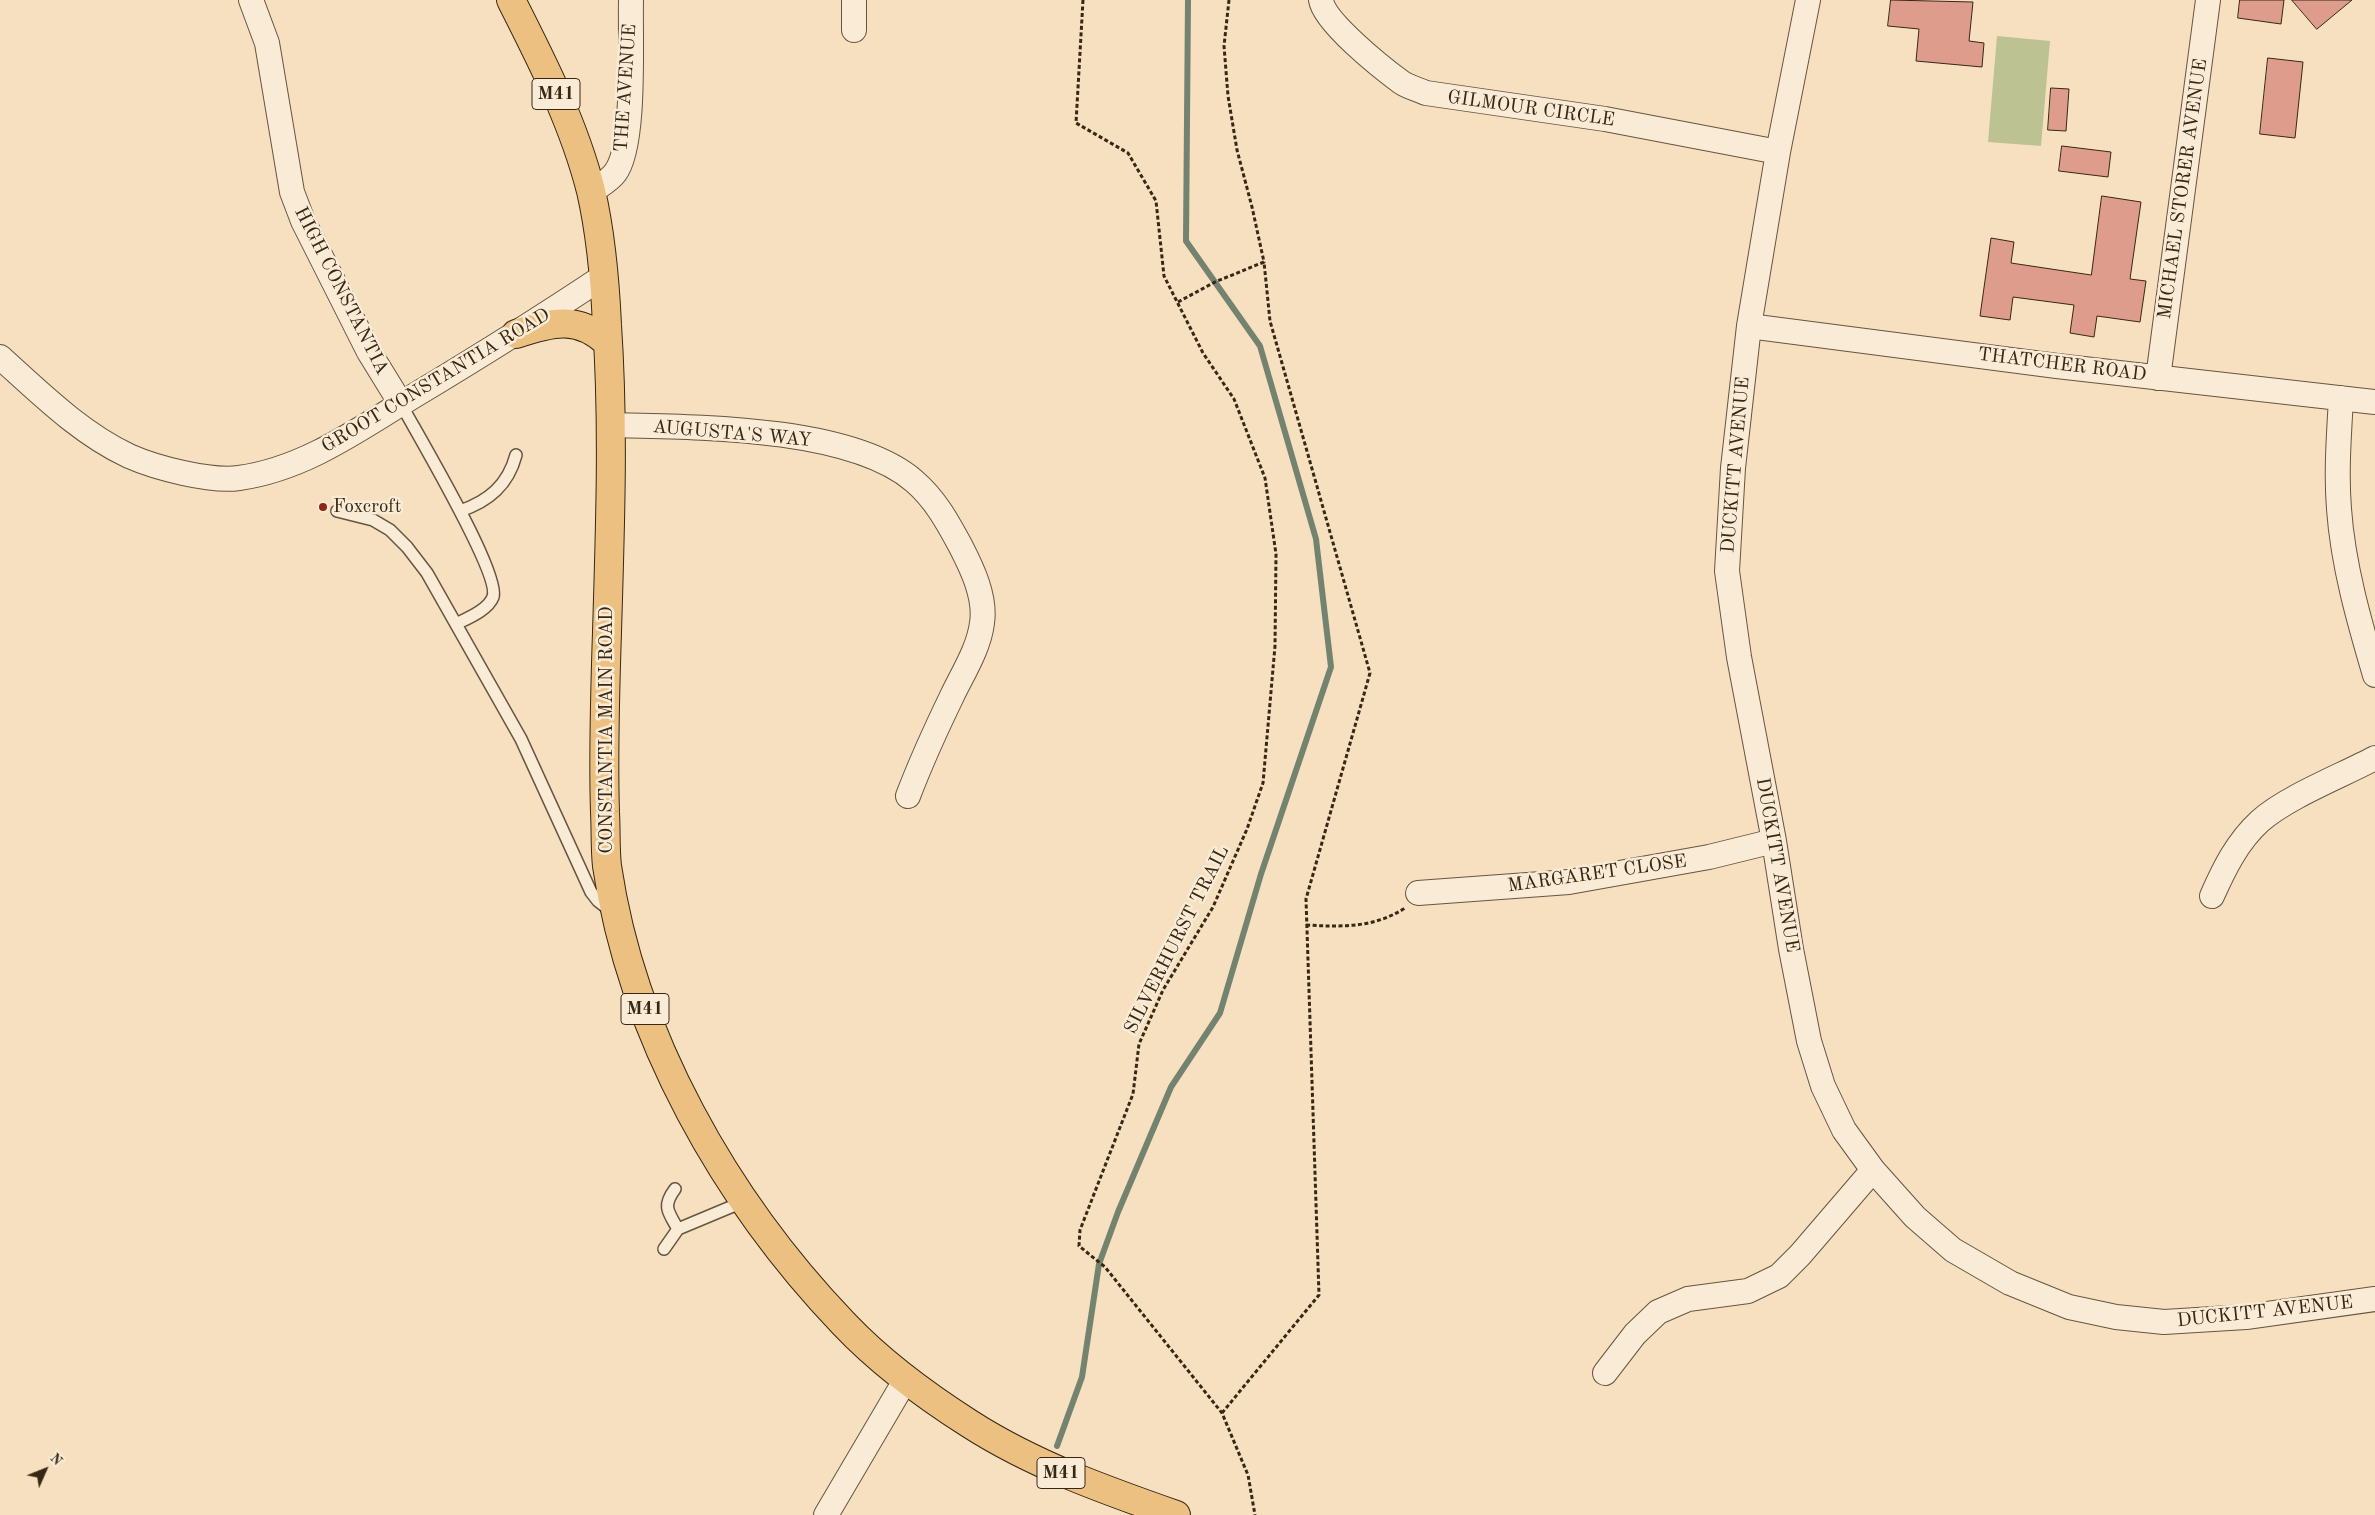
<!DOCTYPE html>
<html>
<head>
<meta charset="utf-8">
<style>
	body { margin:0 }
	#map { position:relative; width:2375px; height:1515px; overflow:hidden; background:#f6e0bf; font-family:"Old Standard TT",serif }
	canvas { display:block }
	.north { position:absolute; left:20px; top:1445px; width:50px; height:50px; -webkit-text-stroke:4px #f9ebd5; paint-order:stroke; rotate:46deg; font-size:14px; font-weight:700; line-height:20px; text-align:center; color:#372714 }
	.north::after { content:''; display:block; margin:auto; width:18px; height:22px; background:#372714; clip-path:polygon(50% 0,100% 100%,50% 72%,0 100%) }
</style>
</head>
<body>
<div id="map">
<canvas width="2375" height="1515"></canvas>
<div class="north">N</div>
</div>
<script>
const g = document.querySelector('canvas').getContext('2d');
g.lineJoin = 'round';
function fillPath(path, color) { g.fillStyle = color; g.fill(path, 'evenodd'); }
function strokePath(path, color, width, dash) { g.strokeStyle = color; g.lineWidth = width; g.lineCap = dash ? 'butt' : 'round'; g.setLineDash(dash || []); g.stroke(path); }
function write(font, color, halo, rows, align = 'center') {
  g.font = font + ' "Old Standard TT",serif'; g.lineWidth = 5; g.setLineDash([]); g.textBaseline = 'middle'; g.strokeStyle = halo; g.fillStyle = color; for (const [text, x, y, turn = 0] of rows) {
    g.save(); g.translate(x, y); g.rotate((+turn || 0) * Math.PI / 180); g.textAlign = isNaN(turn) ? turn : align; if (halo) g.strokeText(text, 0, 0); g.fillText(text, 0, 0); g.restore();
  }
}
fillPath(new Path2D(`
	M1997,36L2050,41L2041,146L1988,142Z`), '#bcc292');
strokePath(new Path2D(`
	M1057,1446L1082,1377L1099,1264L1118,1212L1171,1087L1220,1013L1261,874L1331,667L1316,539L1260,346L1186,241L1188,0`), '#748270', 6);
const building = new Path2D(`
	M1891,0L1973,2L1969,41L1984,43L1982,67L1916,61L1919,29L1888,26Z
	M2240,0H2284L2281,24L2238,18Z
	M2292,0H2352L2317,29Z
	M2268,58L2303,62L2295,138L2260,134Z
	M2051,88L2069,89L2066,131L2048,130Z
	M2062,146L2111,152L2108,177L2059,171Z
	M2102,196L2141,202L2130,279L2146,281L2140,322L2097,316L2094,337L2070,333L2074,305L2013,297L2010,320L1980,316L1991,238L2014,242L2011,263L2091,275Z`);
fillPath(building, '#dd9c8c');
strokePath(building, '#372714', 1);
const service = new Path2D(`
	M401,404C416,432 501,574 493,597C488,610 468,618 456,624
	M337,511L373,520L390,530L407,547L427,573L521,739L591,892L598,901L612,912
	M460,511C489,501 508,485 516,455
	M675,1189C662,1206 668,1212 678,1229
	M664,1249L678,1229L745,1201`);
const minor = new Path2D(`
	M251,0L267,43L292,192L303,221L369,352L401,404
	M1321,0C1324,22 1382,68 1401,82C1408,87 1417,89 1426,93L1605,119L1778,152
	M1808,0L1778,152L1749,326L1733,468L1727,571L1739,657L1774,841L1791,949L1809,1041L1823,1086L1844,1130L1873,1170L1915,1217L1953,1250L2010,1283L2069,1307L2116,1317L2164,1322L2246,1317L2375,1299
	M854,30V0
	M591,192C599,186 609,181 615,173C636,147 630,37 631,0
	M1749,326L2057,366L2375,402
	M0,357C40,393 80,433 129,456C156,468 210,482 239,478C304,469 358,430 412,397C477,358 541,318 604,276
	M2158,378L2208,0
	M2341,398C2339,435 2336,472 2339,509C2343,565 2359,621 2375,675
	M611,425C693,427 850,426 914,481C935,499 947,521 960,545C972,568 986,597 982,623C979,648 963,673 952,696C936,729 921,762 908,796
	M1418,893L1569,882L1709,857L1774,841
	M2212,896C2224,869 2237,842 2260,821C2287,797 2341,776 2375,758
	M1605,1373L1635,1334L1658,1312L1688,1299L1748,1291L1779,1276L1800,1255L1873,1170
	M826,1515L906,1379`);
const primary = new Path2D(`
	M511,0C542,61 574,124 591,191C601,235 605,281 607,325C614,427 610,530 607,632C605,692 603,752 605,812C606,830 605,848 607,866C632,1036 726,1201 844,1324C880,1362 926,1396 970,1424C1034,1465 1105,1490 1176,1515
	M516,334C552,322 578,315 608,343`);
strokePath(service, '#67553f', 14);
strokePath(minor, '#67553f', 26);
strokePath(primary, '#372714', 30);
strokePath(new Path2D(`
	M1083,0L1076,123L1128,153L1156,201L1164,276L1203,353L1234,399L1265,478L1276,554L1275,646L1263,783L1247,829L1213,907L1163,990L1139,1044L1133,1094L1080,1230L1079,1246L1105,1267L1222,1413L1248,1475L1255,1515
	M1178,302L1215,282L1264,262L1252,207L1237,150L1228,96L1224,46L1229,0
	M1306,925C1342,927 1374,928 1405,908
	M1222,1413L1319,1295L1306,899L1370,673L1270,321L1264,262`), '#372714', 3, [4, 2.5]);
strokePath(service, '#f9ebd5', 11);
strokePath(minor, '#f9ebd5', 24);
strokePath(primary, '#ebc080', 28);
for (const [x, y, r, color] of [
	[323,507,5,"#8f2418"]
]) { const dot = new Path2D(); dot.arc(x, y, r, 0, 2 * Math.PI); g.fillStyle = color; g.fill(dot); strokePath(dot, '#f9ebd5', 2); }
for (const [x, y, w] of [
	[556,94,48],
	[645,1009,48],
	[1061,1473,48]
]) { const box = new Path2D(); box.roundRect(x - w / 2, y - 15.5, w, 31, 4); g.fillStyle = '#f9ebd5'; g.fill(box); strokePath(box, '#372714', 1); }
write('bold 18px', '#372714', null, [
	["M41",556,94],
	["M41",645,1009],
	["M41",1061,1473]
]);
write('19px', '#372714', '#f9ebd5', [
	["THE AVENUE",626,88,-86],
	["GILMOUR CIRCLE",1531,109,8],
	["MICHAEL STORER AVENUE",2183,189,-82],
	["HIGH CONSTANTIA",341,291,63],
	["THATCHER ROAD",2062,365,7],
	["GROOT CONSTANTIA ROAD",436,381,-31],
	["AUGUSTA'S WAY",732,434,5],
	["DUCKITT AVENUE",1736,465,-85],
	["CONSTANTIA MAIN ROAD",607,730,-90],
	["DUCKITT AVENUE",1777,865,80],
	["MARGARET CLOSE",1597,874,-8],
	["SILVERHURST TRAIL",1177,940,-63],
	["DUCKITT AVENUE",2265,1312,-6]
]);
write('19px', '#372714', '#f9ebd5', [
	["Foxcroft",333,507]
], 'left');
</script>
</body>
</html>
